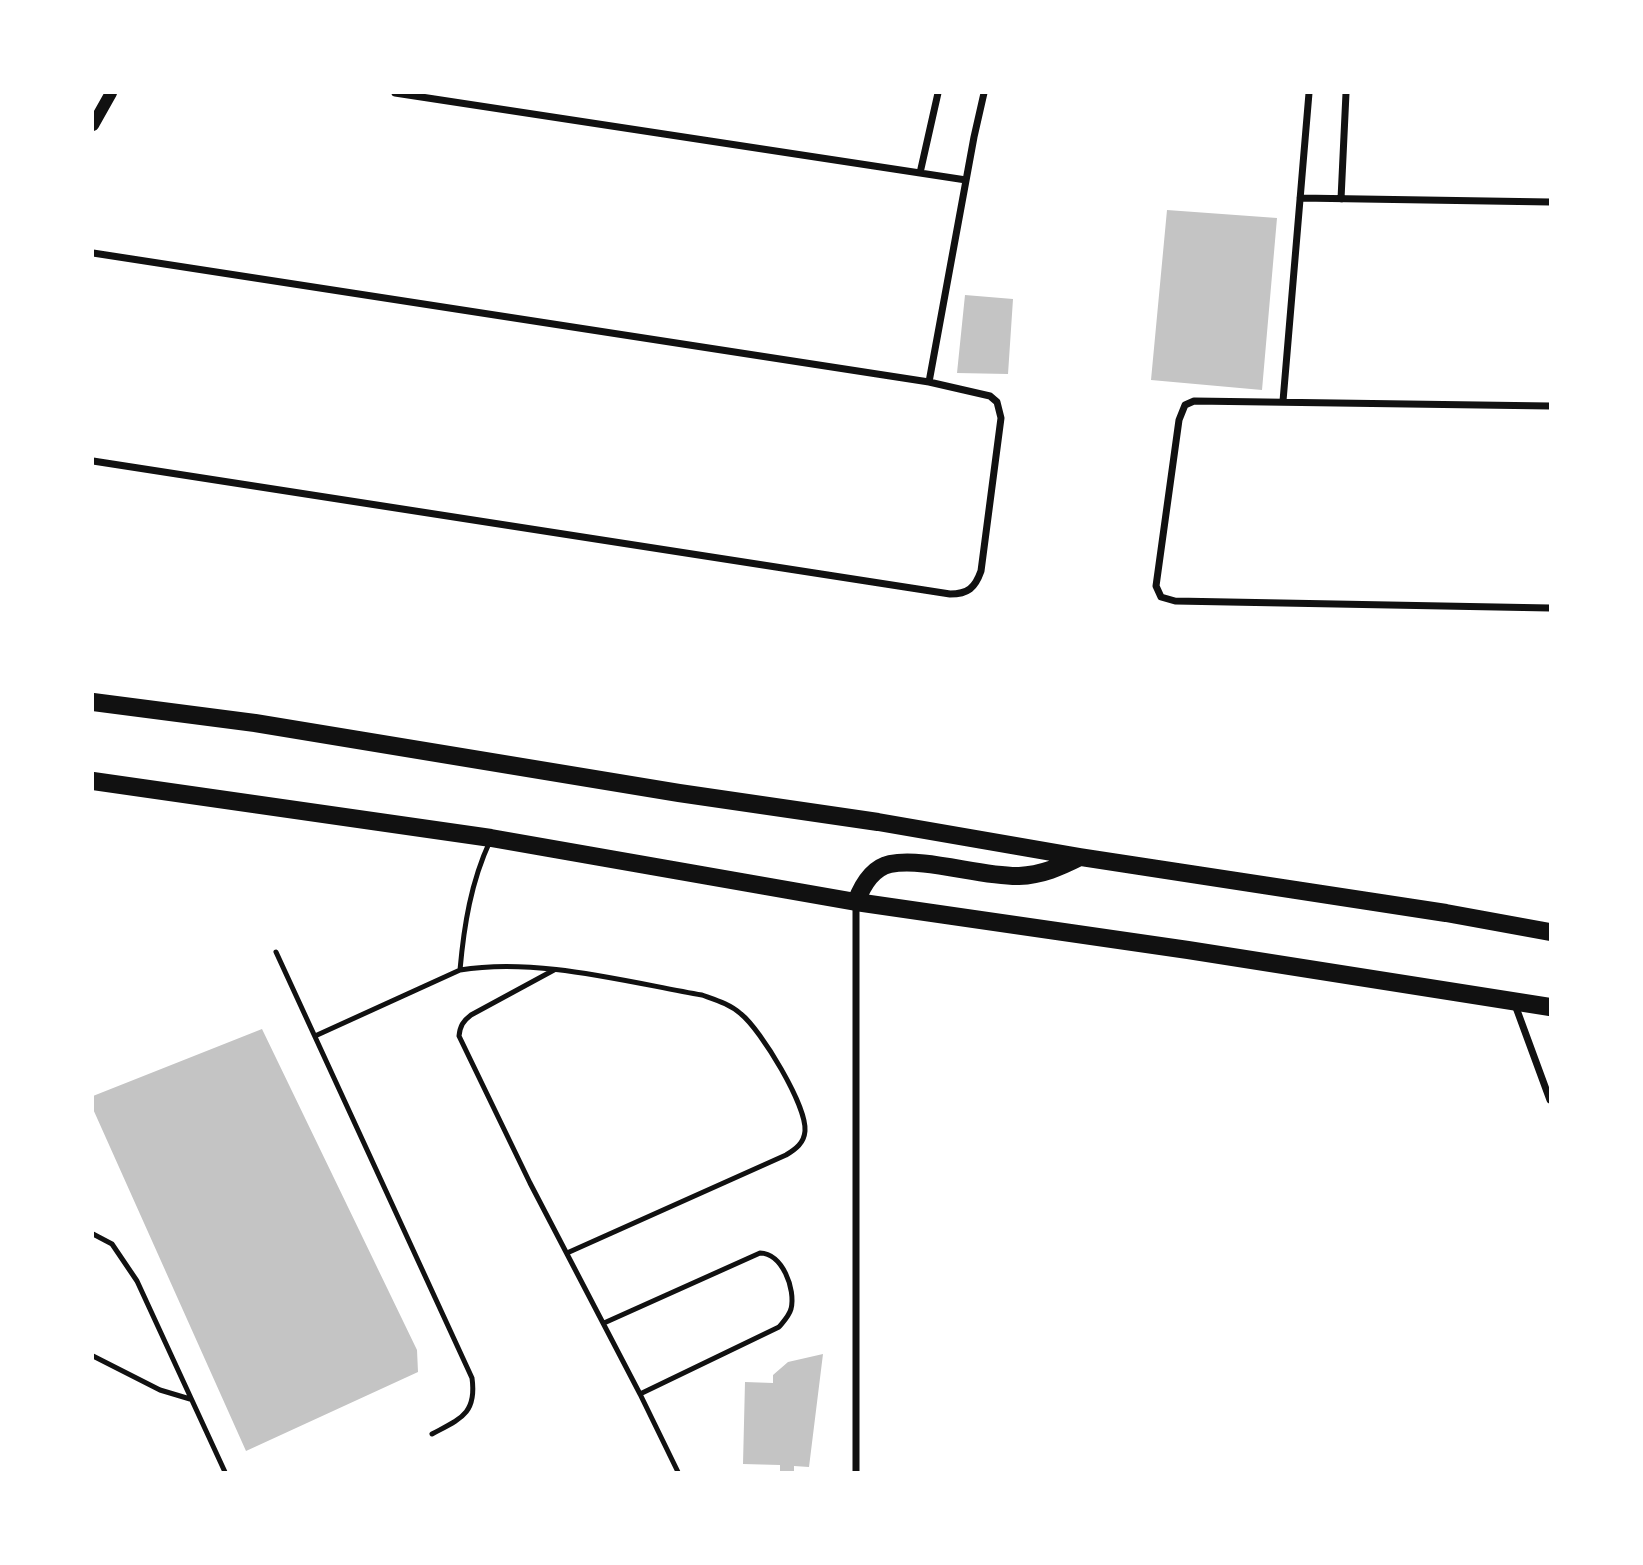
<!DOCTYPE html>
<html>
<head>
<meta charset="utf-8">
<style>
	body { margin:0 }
	#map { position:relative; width:1643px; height:1565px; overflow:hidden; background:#fff; font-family:Literata,serif }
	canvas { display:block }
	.frame { position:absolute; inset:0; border:94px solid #fff; pointer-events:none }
</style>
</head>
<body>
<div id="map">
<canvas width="1643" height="1565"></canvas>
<div class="frame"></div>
</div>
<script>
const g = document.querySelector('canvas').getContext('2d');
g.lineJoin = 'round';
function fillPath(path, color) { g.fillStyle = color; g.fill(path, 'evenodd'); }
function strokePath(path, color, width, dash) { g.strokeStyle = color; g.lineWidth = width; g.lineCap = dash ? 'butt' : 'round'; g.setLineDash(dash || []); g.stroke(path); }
fillPath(new Path2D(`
	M1167,210L1277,218L1262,390L1151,380Z
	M965,295L1013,299L1008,374L957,373Z
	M262,1029L417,1350L418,1372L246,1451L93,1109V1096Z
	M823,1354L809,1467L794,1466V1472H780V1465L743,1464L745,1382L773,1383V1375L788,1362Z`), '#c4c4c4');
strokePath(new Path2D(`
	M276,952L472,1378C477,1414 460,1419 432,1434
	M460,970C536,957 627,982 702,995C716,1000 730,1004 741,1014C761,1030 807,1106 805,1131C804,1143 796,1149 786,1155L567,1253
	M554,970L471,1015C463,1021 460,1026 459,1036L530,1183L640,1394L779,1327C784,1321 789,1316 791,1309C796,1289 782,1253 760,1253L604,1323
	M315,1036L460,970C464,925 471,882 490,841
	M93,1234L112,1244L137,1281L225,1472
	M93,1356L160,1390L190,1399
	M640,1394L678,1472`), '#111', 5);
strokePath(new Path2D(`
	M395,93L966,180
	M920,173L938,93
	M1300,198L1550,202
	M1341,199L1346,93
	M93,253L929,382L990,396L997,402L1001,418L981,571C975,588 968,594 950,594L93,461
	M929,382L974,137L984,93
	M1283,401L1309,93
	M1550,406L1194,401L1185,405L1179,420L1156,586L1161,597L1175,601L1550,608
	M1514,1002L1550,1100
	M856,1472V903`), '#111', 7);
strokePath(new Path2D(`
	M93,125L111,93`), '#111', 12);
strokePath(new Path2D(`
	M93,702L255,723L679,793L878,822L1080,857L1446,913L1550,932
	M93,781L491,838L856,902L1188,950L1550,1007
	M856,902C862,886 872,868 890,864C925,857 981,877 1019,876C1042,875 1060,867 1080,857`), '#111', 18);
</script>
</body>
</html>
